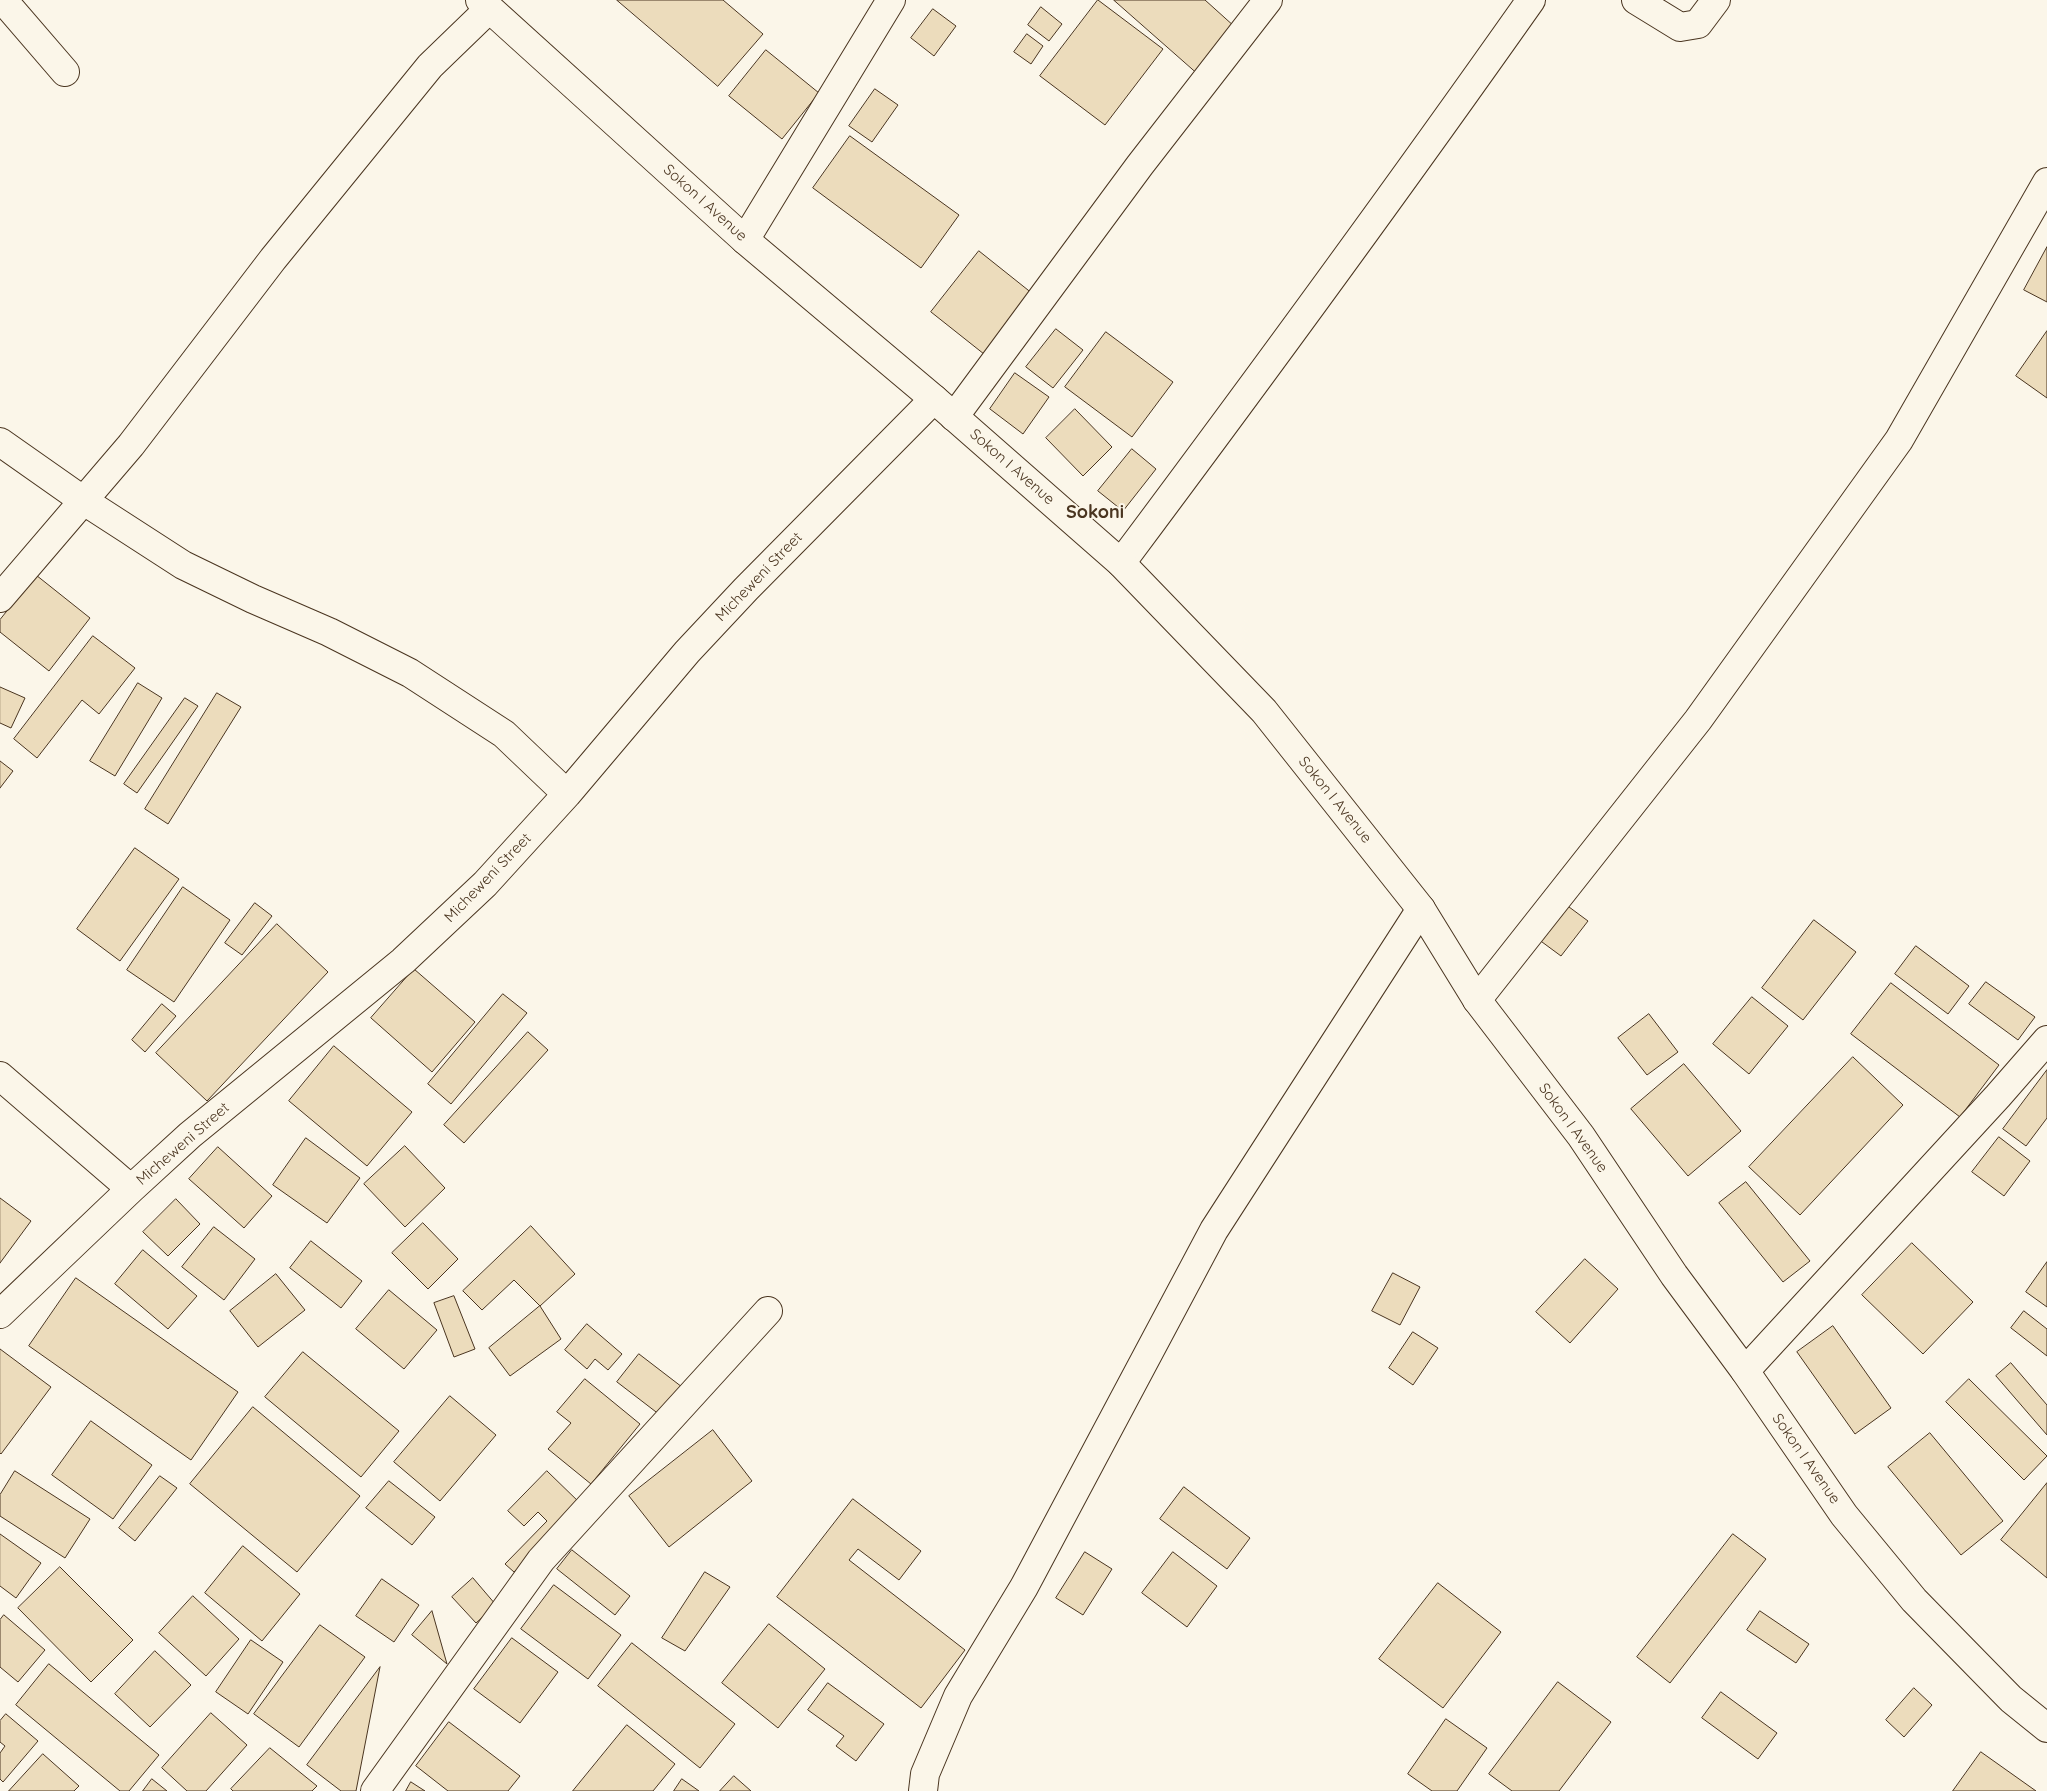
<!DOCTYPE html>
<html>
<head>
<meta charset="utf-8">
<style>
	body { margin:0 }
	canvas { display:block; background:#fbf6e9 }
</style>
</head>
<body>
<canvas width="2047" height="1791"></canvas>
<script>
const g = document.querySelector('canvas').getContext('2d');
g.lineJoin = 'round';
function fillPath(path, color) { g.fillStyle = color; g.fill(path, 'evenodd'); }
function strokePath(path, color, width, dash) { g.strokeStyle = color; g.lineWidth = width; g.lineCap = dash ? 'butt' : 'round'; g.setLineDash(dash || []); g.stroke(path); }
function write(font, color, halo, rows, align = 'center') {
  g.font = font + ' Quicksand,sans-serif'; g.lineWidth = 4; g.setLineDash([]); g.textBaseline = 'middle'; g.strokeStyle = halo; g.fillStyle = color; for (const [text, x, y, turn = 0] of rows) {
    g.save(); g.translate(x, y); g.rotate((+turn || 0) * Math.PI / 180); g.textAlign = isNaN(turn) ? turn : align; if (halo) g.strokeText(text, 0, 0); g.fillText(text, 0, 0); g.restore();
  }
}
const building = new Path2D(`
	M617,0H723L763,34L718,86Z
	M1098,0L1163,49L1105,125L1040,76Z
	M1114,0H1205L1235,27L1196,72Z
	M1041,7L1062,24L1049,41L1028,25Z
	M933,9L956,26L934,56L911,38Z
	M1027,34L1043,46L1031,64L1014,52Z
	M766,50L819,93L782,139L729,96Z
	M875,89L898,105L872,142L849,126Z
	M850,136L959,215L921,268L813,188Z
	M2047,247V302L2024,290Z
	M979,251L1038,298L989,358L931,312Z
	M1056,329L1083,350L1053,388L1026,367Z
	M2047,331V398L2016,376Z
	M1106,332L1173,382L1132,437L1065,387Z
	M1015,373L1049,397L1023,434L990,409Z
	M1075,409L1112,447L1083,476L1046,438Z
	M1132,449L1156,469L1123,511L1098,491Z
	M36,575L90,618L49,671L0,632V620Z
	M93,636L135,668L99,714L82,700L37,758L14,739Z
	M138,683L162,698L115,776L90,761Z
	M0,687L25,698L11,728L0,723Z
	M217,693L241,707L168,824L145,809Z
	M185,698L198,706L137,793L124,784Z
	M0,761L13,771L0,788Z
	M135,848L179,879L120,961L77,929Z
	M183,887L230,920L174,1002L127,970Z
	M255,903L272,916L242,955L225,943Z
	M1565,904L1588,921L1561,956L1538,939Z
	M1814,920L1856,952L1803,1020L1762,988Z
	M277,924L328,972L207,1101L156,1053Z
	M1916,946L1969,986L1948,1014L1895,974Z
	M414,969L475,1022L432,1072L371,1018Z
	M1986,982L2035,1017L2018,1040L1969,1004Z
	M1891,983L1999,1065L1960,1117L1851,1034Z
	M503,994L527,1013L451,1104L428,1084Z
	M1752,997L1788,1026L1749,1074L1713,1044Z
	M162,1004L176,1016L145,1052L132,1040Z
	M1649,1014L1678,1052L1647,1075L1618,1038Z
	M528,1032L548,1050L464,1143L444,1125Z
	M334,1046L412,1112L367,1166L289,1101Z
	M1853,1057L1903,1105L1800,1215L1749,1167Z
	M1684,1064L1741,1131L1688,1176L1631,1109Z
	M2047,1070V1118L2026,1146L2003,1129Z
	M1999,1137L2030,1161L2004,1196L1972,1172Z
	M306,1138L360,1178L327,1223L273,1185Z
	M405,1146L445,1188L405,1227L364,1184Z
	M218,1147L272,1196L244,1228L189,1179Z
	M1746,1182L1810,1261L1783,1282L1719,1203Z
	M0,1198L31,1221L0,1263Z
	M176,1199L200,1224L168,1256L143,1232Z
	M423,1223L458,1259L428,1289L392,1253Z
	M531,1226L575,1274L540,1306L514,1280L482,1310L463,1291Z
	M214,1227L255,1259L224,1300L182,1267Z
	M311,1241L362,1281L341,1308L290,1268Z
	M1912,1243L1973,1302L1923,1354L1862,1295Z
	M143,1250L197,1296L168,1329L115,1284Z
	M1585,1259L1618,1289L1570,1343L1536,1312Z
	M2047,1262V1307L2026,1292Z
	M1393,1273L1420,1287L1400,1325L1372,1311Z
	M276,1274L305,1310L258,1347L230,1311Z
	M76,1278L238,1392L191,1460L29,1346Z
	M389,1290L437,1330L404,1369L356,1329Z
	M454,1296L475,1349L454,1357L434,1303Z
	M540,1306L561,1339L510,1376L489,1348Z
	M2024,1311L2047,1329V1356L2011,1328Z
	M587,1324L622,1354L608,1370L595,1359L587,1369L565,1350Z
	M1833,1326L1891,1408L1855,1434L1797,1352Z
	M1413,1332L1438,1348L1413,1385L1389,1368Z
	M0,1349L51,1387L1,1454L0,1453Z
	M303,1352L399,1431L361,1477L265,1397Z
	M639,1354L682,1387L660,1415L617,1382Z
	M2011,1363L2047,1405V1435L1996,1376Z
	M585,1379L640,1424L591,1484L548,1449L571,1423L557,1412Z
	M1969,1379L2047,1456L2024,1480L1946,1402Z
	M450,1396L496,1435L440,1501L394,1462Z
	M253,1407L360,1496L297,1572L190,1484Z
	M91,1421L152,1465L113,1519L52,1475Z
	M713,1430L752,1481L669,1547L629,1496Z
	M1930,1433L2003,1521L1961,1555L1888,1467Z
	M15,1471L90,1519L65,1558L0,1516V1495Z
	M547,1471L581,1504L514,1572L505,1564L547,1521L538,1512L524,1526L508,1511Z
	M160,1476L177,1488L135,1541L119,1528Z
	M389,1481L435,1517L412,1545L366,1508Z
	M2047,1483V1578L2001,1540Z
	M1184,1487L1250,1538L1227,1569L1160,1519Z
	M853,1499L921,1551L899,1580L858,1549L849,1560L965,1650L921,1708L777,1597Z
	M0,1534L41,1563L16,1598L0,1586Z
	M1733,1534L1766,1559L1670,1683L1637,1657Z
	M243,1546L300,1594L262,1641L205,1593Z
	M572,1550L630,1596L615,1615L557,1569Z
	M1085,1552L1112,1569L1083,1615L1056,1598Z
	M1173,1552L1217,1586L1187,1627L1142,1593Z
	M60,1567L133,1640L91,1682L18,1608Z
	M705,1572L730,1587L685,1651L662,1638Z
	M473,1578L496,1605L476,1623L452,1597Z
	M382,1579L419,1605L394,1642L356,1616Z
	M1438,1583L1501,1632L1443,1708L1379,1659Z
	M554,1585L621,1635L588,1679L521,1629Z
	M193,1596L239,1639L206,1676L159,1633Z
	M432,1611L447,1664L412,1635Z
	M1760,1611L1809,1644L1796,1663L1747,1630Z
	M4,1615L45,1650L18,1682L0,1667V1620Z
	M769,1624L825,1669L778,1728L722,1683Z
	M320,1625L365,1657L299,1747L254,1714Z
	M512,1638L558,1672L520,1723L474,1689Z
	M251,1640L283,1662L248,1714L216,1692Z
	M632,1643L735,1724L700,1768L598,1686Z
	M155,1651L191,1685L150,1727L115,1694Z
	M49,1664L159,1755L129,1791H120L16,1705Z
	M380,1667L356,1791H341L307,1765Z
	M1558,1682L1611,1722L1559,1791H1512L1489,1774Z
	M828,1683L884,1724L856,1761L836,1746L844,1736L808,1710Z
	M1914,1688L1932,1705L1904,1737L1886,1720Z
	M1721,1692L1777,1733L1758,1759L1702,1718Z
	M211,1713L247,1745L206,1791H187L162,1768Z
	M6,1714L38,1741L3,1782L0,1779V1753L5,1746L0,1742V1721Z
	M1446,1719L1487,1748L1457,1791H1432L1408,1774Z
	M449,1722L520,1776L508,1791H448L416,1766Z
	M627,1725L675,1764L653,1791H573Z
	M270,1748L317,1786L312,1791H233L231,1789Z
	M1981,1752L2036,1791H1953Z
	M43,1754L79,1786L74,1791H9Z
	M734,1776L751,1791H720Z
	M152,1779L167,1791H143Z
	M682,1779L699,1791H674Z
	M411,1782L425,1791H406Z`);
fillPath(building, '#ecdcbc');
strokePath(building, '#4a3520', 1);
const minor = new Path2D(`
	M3,0L65,72
	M1636,0L1680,27L1698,24L1716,0
	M745,240L891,0
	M954,417L1140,165L1268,0
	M0,442L84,501L183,565L253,599L329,632L410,673L504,734L567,794
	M1121,563C1260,377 1397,190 1531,0
	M0,598L131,445L273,259L430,66L489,9
	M1477,1000L1698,720L1899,440L2047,182
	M0,1076L131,1189
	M0,1314L131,1189L190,1135L403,961L485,884L567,794L687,652L746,589L934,399
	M1745,1371L1998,1096L2047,1040
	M375,1791L541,1560L768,1311
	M923,1791L925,1774L958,1696L1024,1587L1214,1230L1421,909`);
const tertiary = new Path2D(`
	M480,0L745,240L934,399L1121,563L1264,711L1421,909L1477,1000L1581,1136L1674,1275L1745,1371L1844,1515L1914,1600L2011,1699L2047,1728`);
strokePath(minor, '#4a3520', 30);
strokePath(tertiary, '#4a3520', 30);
strokePath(minor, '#fbf6e9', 28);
strokePath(tertiary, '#fbf6e9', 28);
write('15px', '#4a3520', '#fbf6e9', [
	["Sokon I Avenue",705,203,42],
	["Sokon I Avenue",1012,467,41],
	["Micheweni Street",759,577,-46],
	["Sokon I Avenue",1335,800,51],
	["Micheweni Street",488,878,-46],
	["Sokon I Avenue",1573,1128,54],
	["Micheweni Street",183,1144,-41],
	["Sokon I Avenue",1806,1459,55]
]);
write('bold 18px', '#4a3520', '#fbf6e9', [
	["Sokoni",1095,513]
]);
</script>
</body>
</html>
